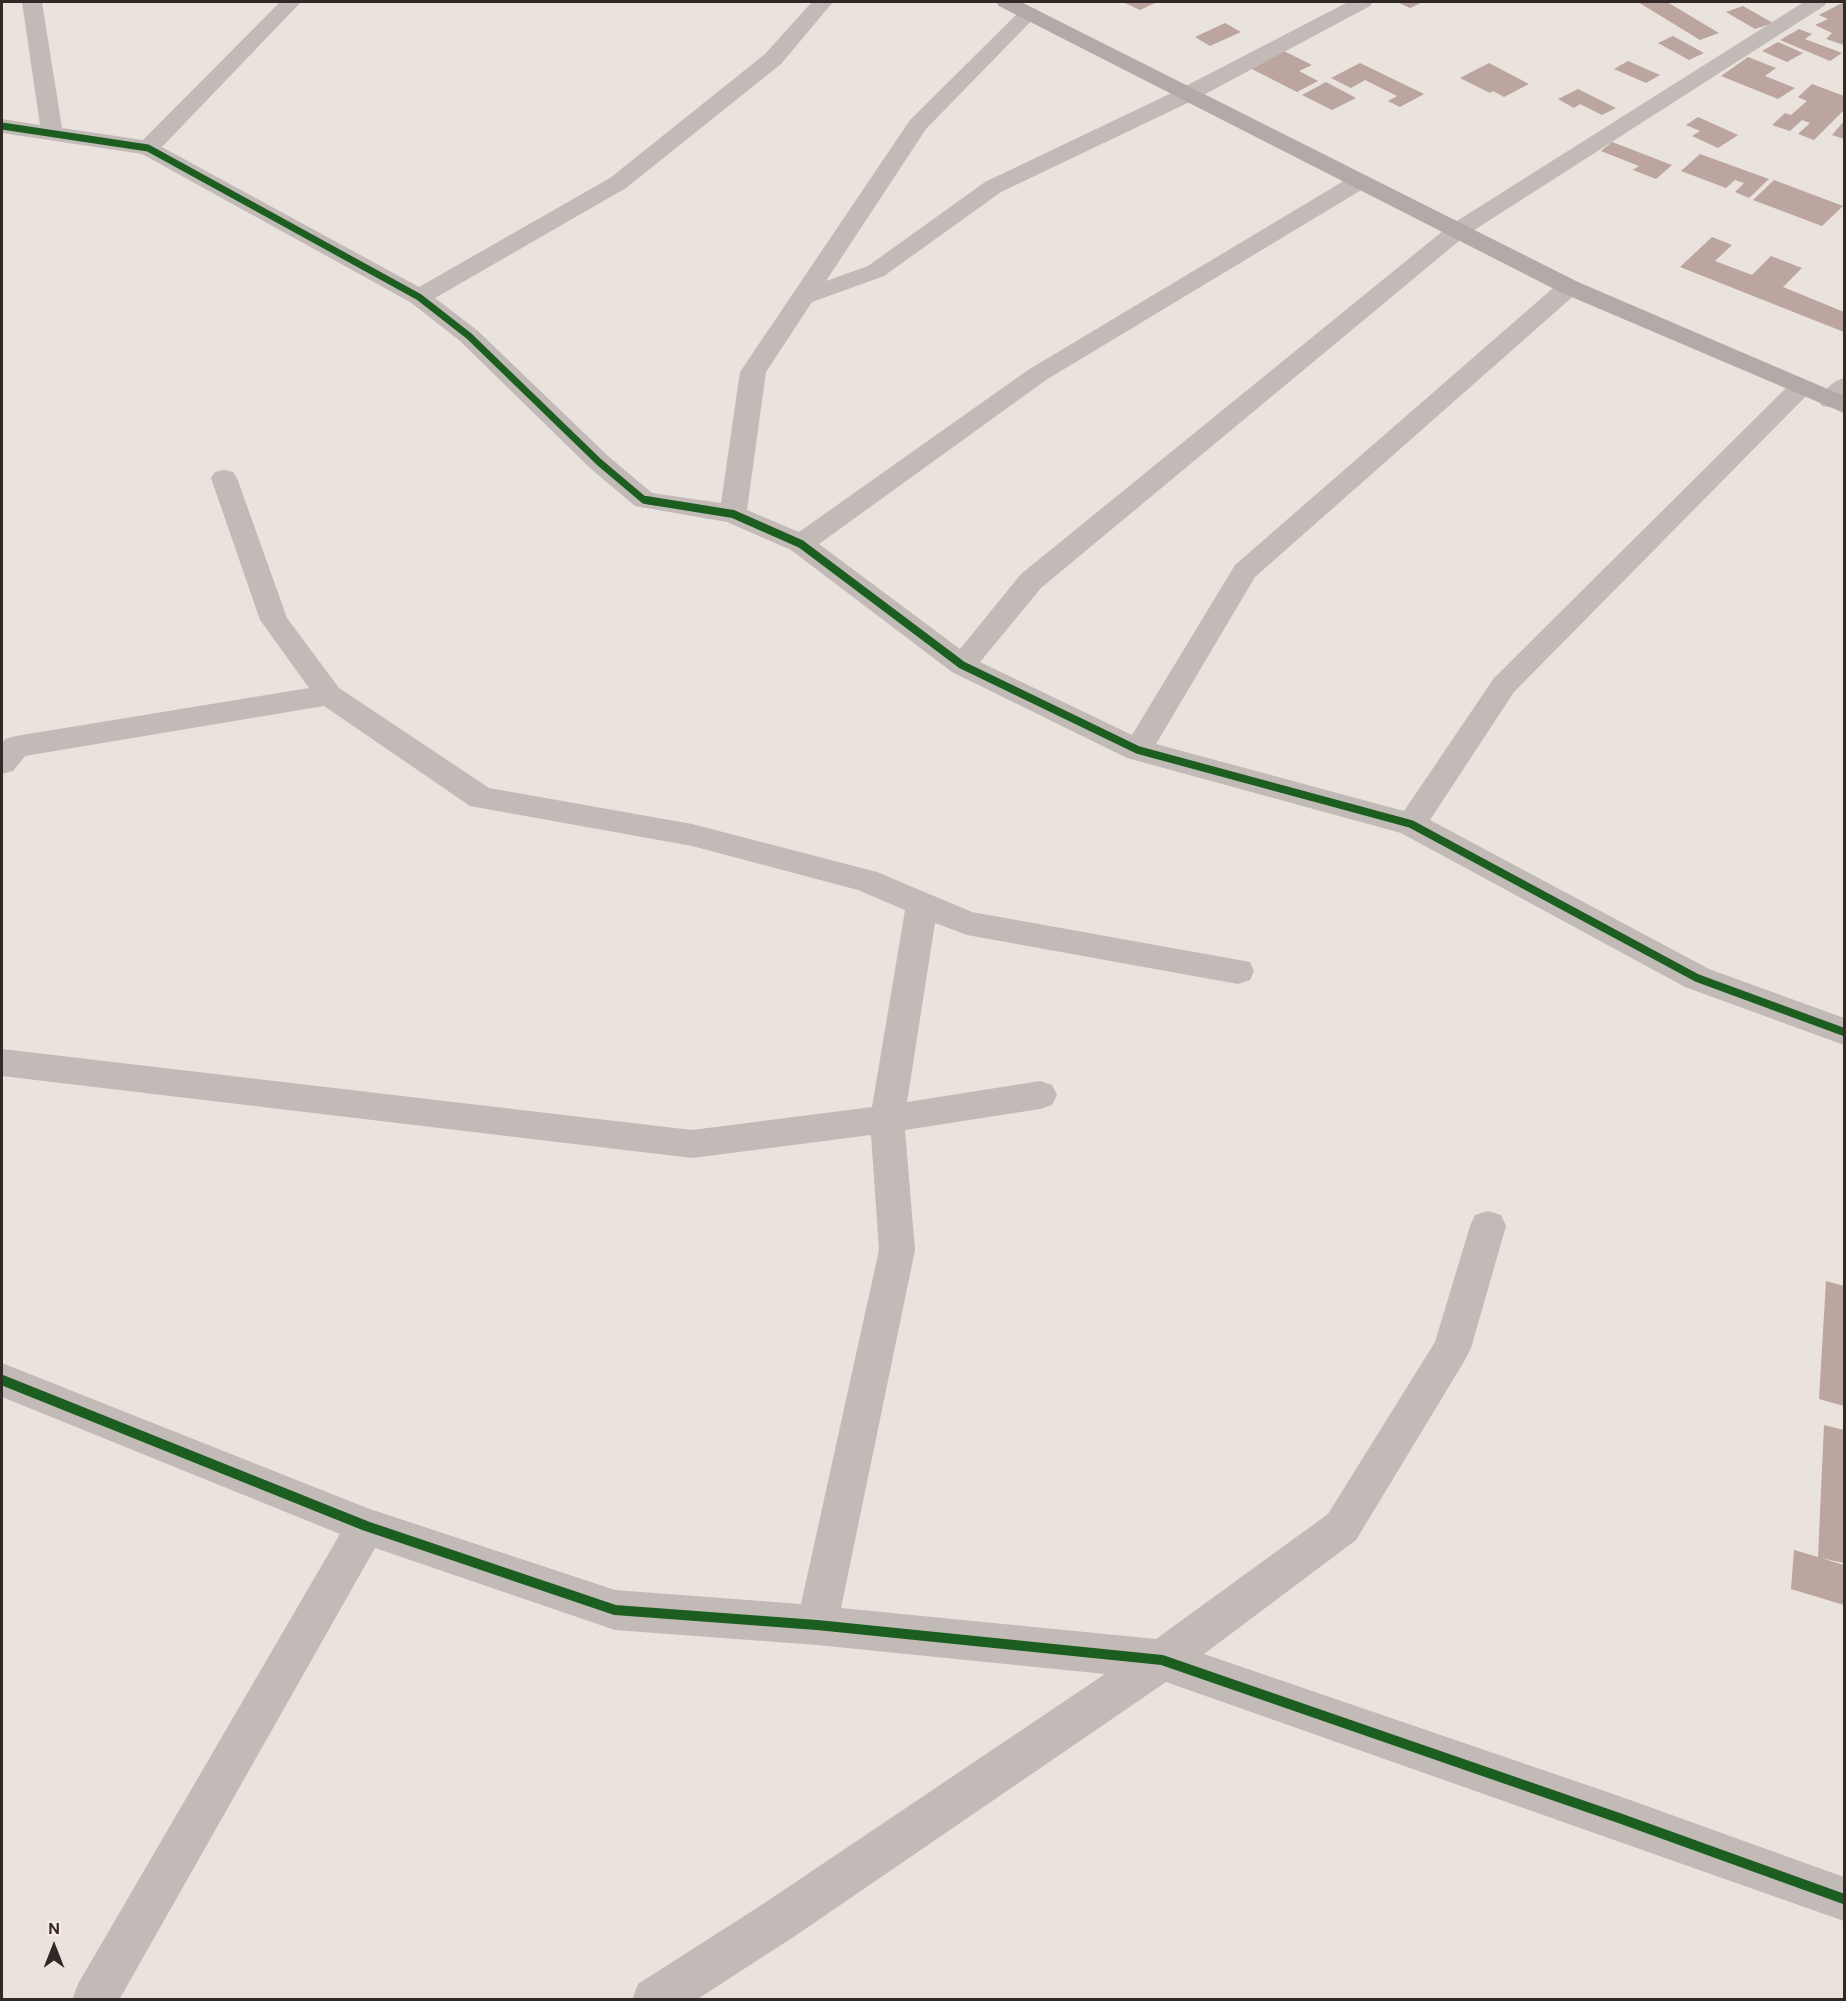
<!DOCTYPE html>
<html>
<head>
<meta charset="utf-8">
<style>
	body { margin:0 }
	#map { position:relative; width:1846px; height:2001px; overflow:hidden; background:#e9e2dd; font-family:"DM Sans",sans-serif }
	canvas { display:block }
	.frame { position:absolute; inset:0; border:3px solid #322825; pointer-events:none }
	.north { position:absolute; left:24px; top:1917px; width:60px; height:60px; -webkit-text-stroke:4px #f7ebe3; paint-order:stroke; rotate:0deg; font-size:16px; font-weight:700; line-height:24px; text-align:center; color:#322825 }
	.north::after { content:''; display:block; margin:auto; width:21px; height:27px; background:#322825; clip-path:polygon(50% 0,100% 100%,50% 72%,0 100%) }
</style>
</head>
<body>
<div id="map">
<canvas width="1846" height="2001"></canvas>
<div class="frame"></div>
<div class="north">N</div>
</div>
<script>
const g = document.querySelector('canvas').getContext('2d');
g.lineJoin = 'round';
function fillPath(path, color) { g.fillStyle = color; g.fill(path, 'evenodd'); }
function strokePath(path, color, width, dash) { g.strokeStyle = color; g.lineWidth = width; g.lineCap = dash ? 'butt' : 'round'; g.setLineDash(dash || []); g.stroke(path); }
fillPath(new Path2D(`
	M1123,2H1157L1140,10Z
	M1397,2H1423L1410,8Z
	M1638,2H1667L1719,33L1700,40Z
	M1844,2V45L1826,39L1832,33L1815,25L1828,19L1819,15Z
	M1743,6L1773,23L1755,29L1726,12Z
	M1225,23L1241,32L1210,46L1195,37Z
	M1799,29L1812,34L1805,39L1842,53L1830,61L1780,40Z
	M1673,36L1704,53L1689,60L1658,43Z
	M1778,42L1803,53L1787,62L1762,51Z
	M1282,50L1312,65L1299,71L1318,81L1297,92L1248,67Z
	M1748,57L1776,68L1765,76L1795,88L1778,99L1721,76Z
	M1628,61L1660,75L1646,83L1614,69Z
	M1360,63L1424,94L1400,107L1388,101L1397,96L1365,80L1351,88L1331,78Z
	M1489,63L1529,84L1504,97L1493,91L1490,93L1460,78Z
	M1326,82L1356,98L1332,110L1302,95Z
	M1812,84L1844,96V110L1814,140L1798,134L1810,123L1802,120L1790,131L1772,125L1785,113L1791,115L1807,101L1798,97Z
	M1578,89L1616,108L1602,115L1580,104L1574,108L1558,99Z
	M1698,117L1738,135L1718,148L1692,136L1700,131L1686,125Z
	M1844,121V139L1832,135Z
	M1612,142L1672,165L1656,179L1633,170L1639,166L1601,151Z
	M1700,154L1769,179L1749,198L1735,192L1744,183L1735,180L1726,188L1681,171Z
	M1774,180L1843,206L1822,226L1753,200Z
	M1712,237L1732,245L1715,261L1752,275L1771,256L1802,268L1783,287L1844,312V332L1680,267Z
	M1826,1281L1844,1286V1406L1819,1399Z
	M1824,1425L1844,1430V1563L1821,1558L1844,1565V1605L1791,1589L1794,1550L1818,1557Z`), '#bca49f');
fillPath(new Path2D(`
	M22,2H42L62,128L143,140L280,2H301L162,147L419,287L610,178L765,54L812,2H833L781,64L626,188L435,298L478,331L608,456L652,493L721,503L740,372L910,120L1022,9L1029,7L1036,9L1039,13L926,129L826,281L868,266L985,182L1180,89L1348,2H1373L1370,6L1196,99L1001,192L884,276L812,302L766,372L747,510L799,532L1028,370L1352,176L1360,174L1368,176L1371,181L1368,186L1046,380L819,544L960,649L1021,574L1449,226L1804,2H1827L1824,6L1465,236L1041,588L980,662L1132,735L1235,565L1560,282L1569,280L1578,282L1581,287L1578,292L1255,577L1156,744L1404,811L1494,678L1792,382L1801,379L1810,382L1814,387L1810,392L1514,692L1430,820L1709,969L1844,1018V1045L1685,987L1401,833L1127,758L952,672L791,550L727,522L635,506L590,468L460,341L410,302L142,154L2,133V119L40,125Z
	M1844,378V401C1838,408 1831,408 1822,406L1818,400C1825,390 1832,381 1844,378Z
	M224,470L233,472L237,478L287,618L339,688L489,788L692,824L877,872L972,912L1250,962L1254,971L1250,980L1238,984L967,935L935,923L907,1102L1040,1081L1052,1085L1057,1095L1052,1105L1040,1109L905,1130L915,1250L841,1608L1156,1639L1328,1514L1435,1342L1470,1226L1475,1215L1488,1211L1501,1215L1506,1226L1471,1348L1465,1360L1356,1540L1204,1654L1619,1796L1844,1877V1921L1166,1682L795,1936L696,2000H632L638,1984L763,1904L1105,1674L817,1645L615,1630L375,1548L119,2000H72L78,1984L340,1534L2,1397V1363L367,1508L615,1590L801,1604L879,1250L871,1135L692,1158L2,1076V1049L692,1130L872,1107L905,910L858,890L692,846L470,806L324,706L25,756L13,771L2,774V744L5,739L16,736L309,688L260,620L211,478L215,472Z`), '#c2bab6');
fillPath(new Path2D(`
	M996,2H1021L1578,282L1844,396V413L1560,292L999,6Z`), '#b3aaa7');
strokePath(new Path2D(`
	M2,126L148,148L419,297L469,336L599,462L644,500L656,502`), '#1b5e20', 7);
strokePath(new Path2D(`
	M646,500L733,514L801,544L962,665L1138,750L1411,824L1697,978L1844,1032`), '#1b5e20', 8);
strokePath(new Path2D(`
	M2,1380L366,1526L615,1610L817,1625L1162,1660L1619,1818L1844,1899`), '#1b5e20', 10);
</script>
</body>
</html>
